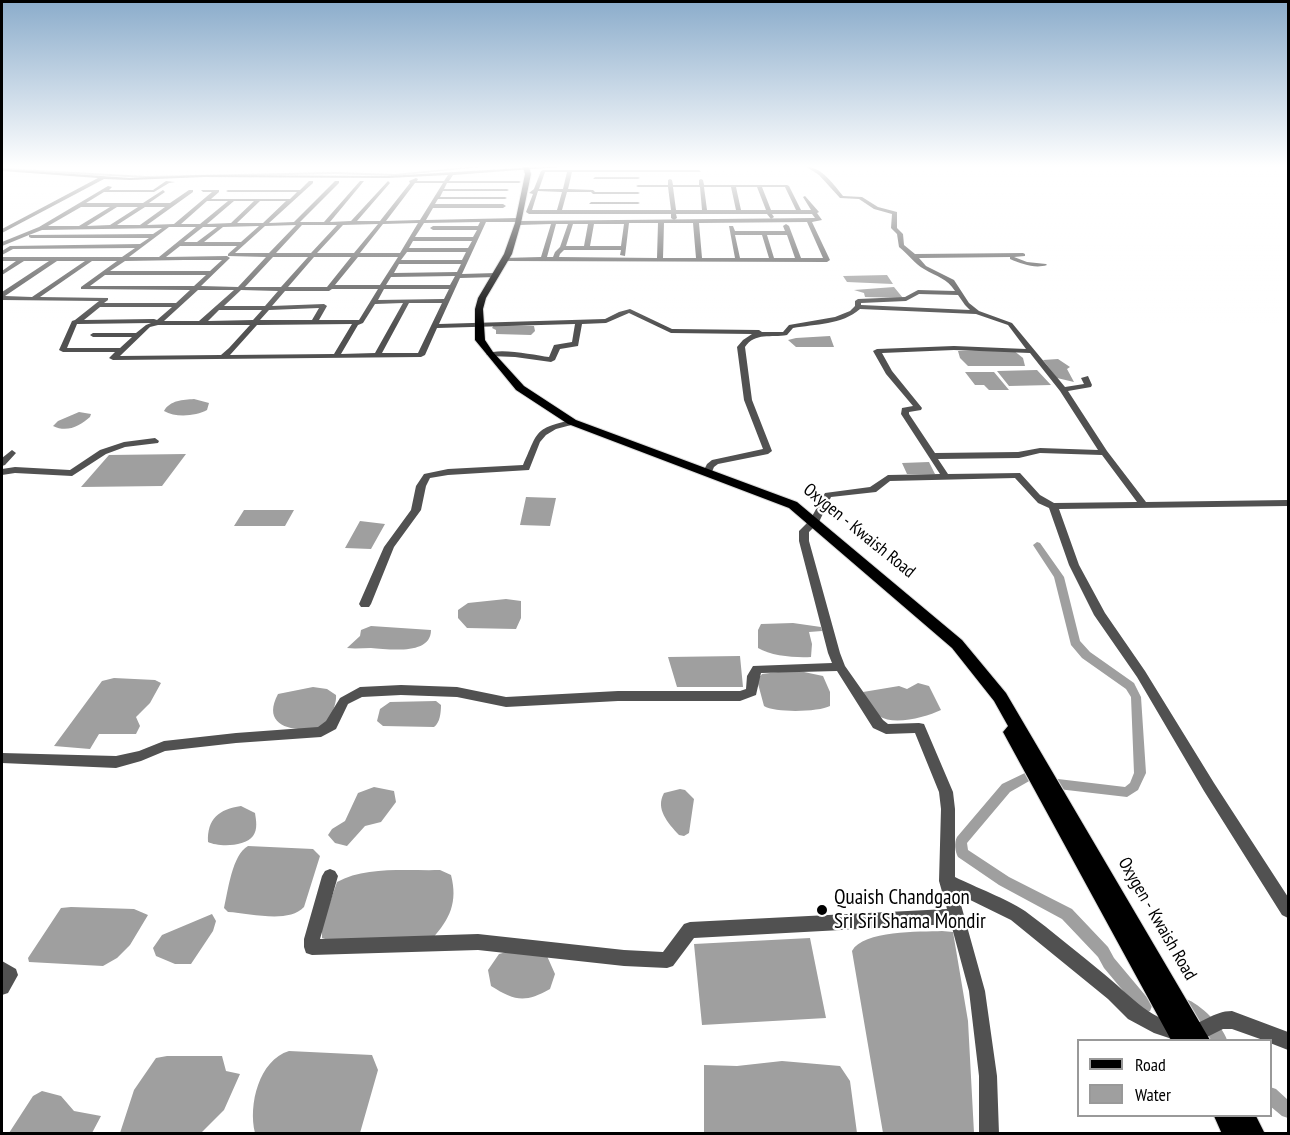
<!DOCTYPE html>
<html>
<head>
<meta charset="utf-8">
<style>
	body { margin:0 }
	#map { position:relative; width:1290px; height:1135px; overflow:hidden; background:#fff; font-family:"PT Sans Narrow",sans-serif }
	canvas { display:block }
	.frame { position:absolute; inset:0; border:3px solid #000; pointer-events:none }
	.legend { position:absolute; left:1077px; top:1039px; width:195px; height:78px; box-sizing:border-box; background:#fff; border:2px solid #999; margin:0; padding:8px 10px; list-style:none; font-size:18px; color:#000 }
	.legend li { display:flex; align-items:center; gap:12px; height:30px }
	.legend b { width:30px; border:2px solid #999 }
</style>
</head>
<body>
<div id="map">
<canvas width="1290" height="1135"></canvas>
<div class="frame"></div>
<ul class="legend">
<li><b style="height:8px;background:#000"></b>Road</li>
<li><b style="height:16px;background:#9f9f9f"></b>Water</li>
</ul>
</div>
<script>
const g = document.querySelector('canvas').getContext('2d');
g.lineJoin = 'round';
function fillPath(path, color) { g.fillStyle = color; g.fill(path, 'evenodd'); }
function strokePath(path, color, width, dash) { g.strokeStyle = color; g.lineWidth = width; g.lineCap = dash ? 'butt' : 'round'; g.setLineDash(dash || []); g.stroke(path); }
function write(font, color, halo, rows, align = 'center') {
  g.font = font + ' "PT Sans Narrow",sans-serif'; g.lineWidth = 4.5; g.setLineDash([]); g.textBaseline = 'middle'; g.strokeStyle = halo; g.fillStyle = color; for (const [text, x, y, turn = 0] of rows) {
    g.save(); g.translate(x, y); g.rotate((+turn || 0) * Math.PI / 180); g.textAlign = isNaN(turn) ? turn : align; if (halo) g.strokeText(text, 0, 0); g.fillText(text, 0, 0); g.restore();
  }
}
fillPath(new Path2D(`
	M887,275L893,284L847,282L843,276Z
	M894,287L903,298L865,297L864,293L854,290Z
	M494,325L534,326L535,331L531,335L496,334V330L492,328Z
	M830,336L834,347H796L788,340L796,338Z
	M1013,350L1023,358L1025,366H968L960,358L958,351Z
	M1058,359L1070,367L1067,369L1074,382L1057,378L1043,360Z
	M1037,370L1051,385L1009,386L997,371Z
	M965,372H994L1009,390H989L984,385H975Z
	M194,399L209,403L207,410C196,416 176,418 164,411C170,400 183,400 194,399Z
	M79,412L91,414L90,417C80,426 67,433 53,426L58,421Z
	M186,454L162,486L81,487L109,455Z
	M929,462L935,474H907L902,463Z
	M526,497L556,498L550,526L520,525Z
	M244,510H294L285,526H234Z
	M360,521L385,524L371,549L345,548Z
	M506,599L521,601V618L516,629L467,628L458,618V610L468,603Z
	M793,623L821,627L822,631L809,632L812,644L811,657C796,658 771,656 758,648V630L761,624Z
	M371,626L431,630C431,656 388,649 371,648C363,648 355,649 347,648L360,636L361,630Z
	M740,656L743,687H677L668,657Z
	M778,672H804L823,676L830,692V706C819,712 775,713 764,706L757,680L762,674Z
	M114,678L155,680L161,683L150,703L136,717L140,726L136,734H99L90,749L54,746L102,681Z
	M918,683L929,686L941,710C926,717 894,726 879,716C872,712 867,699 863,692L899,686L907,689Z
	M313,687L327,689L336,695C337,704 329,725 321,728C317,730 310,729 306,729C282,730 264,720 278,694Z
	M436,701L441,705C441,712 440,723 434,727L383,726L377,721L380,709L390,702Z
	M374,787L394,791L396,802L381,822L365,826L347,846L335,843L328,835L332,829L345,821L358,793Z
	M680,789L685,790L694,799L689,833L684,836L679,835C668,823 655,809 664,793Z
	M241,806L255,813C256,820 258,829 253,836C245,847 218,847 208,842C207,819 219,809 241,806Z
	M248,846L313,849L320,856L304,907C288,924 250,913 228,912L224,908C228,891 232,855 248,846Z
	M440,870L451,875C458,902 450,919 432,939L338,943L322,938V925L337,882C366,866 408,871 440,870Z
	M71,907L134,909L148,915L130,945L117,958L103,966L29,962L28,958L61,908Z
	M212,914L216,921L213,931L191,964H175L156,956L153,948L162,935Z
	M942,931L953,932L968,1021L974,1133H883L852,951C863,930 920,932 942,931Z
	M810,938L826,1018L702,1025L694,944Z
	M510,951L547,956L555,974L550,989C525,1003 515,1001 491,986L488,970L499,954Z
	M289,1051L372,1055L378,1070L360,1133H255C248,1105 259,1060 289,1051Z
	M167,1056H222L226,1071L240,1074L224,1110L201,1133H120L134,1090L156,1058Z
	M782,1061L840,1066L850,1081L857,1133H704V1065L737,1066Z
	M42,1091L61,1096L74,1111L101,1116L92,1133H9L33,1096Z`), '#9f9f9f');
fillPath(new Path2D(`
	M468,167H480L395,176L334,174L146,178L2,170V168L146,176L334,172L395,174Z
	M1037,542L1040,543L1064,577L1080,641L1090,652L1134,683L1141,697L1146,773L1138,790L1127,797L1058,789L1054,788L1052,784L1054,780L1058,779L1125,787L1130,783L1134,773L1131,697L1126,689L1082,658L1071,645L1054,577L1033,545Z
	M1027,772L1031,774L1033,777L1031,780L1010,792L967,843L968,850L1009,877L1072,909L1108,947L1114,958L1150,1001L1152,1006L1150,1011L1145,1013L1140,1011L1104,968L1098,957L1062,919L999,885L958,857C955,851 954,843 957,837L1002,784Z
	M1186,999C1200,1004 1223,1026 1227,1040H1211L1200,1027L1181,1011L1179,1006L1181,1001Z
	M1270,1087L1276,1089L1288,1100V1118L1282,1116L1270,1106Z`), '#9f9f9f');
const major = new Path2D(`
	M523,167H529L531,174L521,223L512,254L486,298L483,309L485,340L493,352L524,386L576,420L797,502L962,640L1006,693L1210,1040H1171L1003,732L1008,726L994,701L952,648L789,508L568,424L516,390L475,340V309L478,298L504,254L515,223L525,174Z
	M1214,1116H1256L1265,1134H1222Z`);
strokePath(major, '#dbdbdb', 2);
fillPath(new Path2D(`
	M538,167H560L453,175L449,181H519L521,182L519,183H447L444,189H507L509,190L507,191H443L440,197H505L507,198L505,199H438L435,204H503L506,206L503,208H433L426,220L518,218L521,220L519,221L815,218L812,214H772L774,217L771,219L767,214H676L677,218L674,220L671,218V214H529L526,212L533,194L529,193L534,189L541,171L543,170H699L701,172H572L568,189L593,190L595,192H638L640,193L638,194H593L591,192H567L562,210H671L668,187H638L636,186L638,185H668V180L670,179L672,180L673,185H699V180L701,179L703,180L704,185H787L789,186L801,210H811L803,197L805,196L819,212L817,213L822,220L812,222L830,260L827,262L505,261L502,259L503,258L541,257L551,224L518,225L515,223L517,222H486L462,274L496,273L499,275L496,277L460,278L439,324L605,319L619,312L630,309L672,329L759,330L762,332H783L789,325L835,317L850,311L855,306V301L858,299L905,297L918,290L955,291C947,278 937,277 924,269C915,264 908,254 899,247L897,234L891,228L892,214L874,209L859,199L840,198L819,175L807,167C822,167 834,185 843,196L862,197L878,207L897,212V228L903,234L904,245L915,254L1023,253L1025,254V256L1014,257L1027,262L1046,264L1047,265C1035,269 1022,264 1010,259V257L919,258L926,266L954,280L969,303L979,311L1012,323L1065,387L1084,384L1081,378L1088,376L1092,385L1091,387L1068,391L1107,451L1146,502L1288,500V506L1059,509L1079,565L1105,613L1145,671L1214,783L1288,897V918L1282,915L1204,791L1137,677L1094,615L1069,565L1049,508L1038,503L1015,478L890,481L876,492L831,497L819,522L809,532V541L840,653L845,666L883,720L888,724L919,723L924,724L953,792L955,809V877C975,887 1007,899 1025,911C1052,931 1078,953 1104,974C1128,993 1148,1019 1180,1024C1202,1028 1210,1011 1232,1011L1288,1032V1050L1270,1043V1040H1263L1232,1029H1223L1201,1040H1175L1154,1033L1128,1019L1108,999L1011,920L958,894L985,991L997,1076L999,1134H979V1076L969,991L951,924L694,938L673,966L667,968L624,966L478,950L312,955L306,953L304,947V939L322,876L325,871L330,869L335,871L338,876L320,939L478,934L624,950L663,952L684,924L690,922L947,909L939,881L941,809L939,792L915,733L886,734L873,728L837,671L761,673L756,695L740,701H618L506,707L457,697L401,695L362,697L348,704L336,729L321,737L236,743L165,751L141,761L116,768L2,763V753L116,756L139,751L164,741L236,733L318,727L326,721L340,698L360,687L401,685L457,687L506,697L618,691H740L746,689L747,676L753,666L832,663L828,653L799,541V531L810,520L825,493L870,487L888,475L940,474L901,414L902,408L913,406L886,374L873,351L877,349L954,346L1026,349L1008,325L976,314L860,309C842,325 815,324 793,328L787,335C771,338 755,332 745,347L752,400L772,451L768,454L718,464L714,467L711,474L708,475L703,472L707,464L712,460L763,449L744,400L737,347L743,340L752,334L671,333L629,313L606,323L582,324L578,346L560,349L555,360L551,362L515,357L490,356L486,354C499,347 534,355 549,357L554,345L572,342L575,324L437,328L425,355L421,357L113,360L109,358L115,352H63L59,350L72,321L75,320L99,301L2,300V292L49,261H24L2,275V271L16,261H2V257H122L135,248L13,249L2,255V251L10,246L140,244L149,238H31L29,237V235L2,246V242L39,227L108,186L112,187L109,190H153L166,181L175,182L169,183L154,192H104L86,203H143L163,190L165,192L149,203H170L189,190H193V192L147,225L174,224L212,192H203L201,190H219V192L211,199H290L297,192H228L226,191L228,190H300L309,181H313V183L269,223L294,222L335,181H339V183L300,222H324L360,181H364L330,222L351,221L388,181L390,183L357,221H380L410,183L409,181L416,178L418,179L417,181H444L448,175L388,178L204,177L130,180L104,179L2,233V229L98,178L2,171V169L130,178L204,175L388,176ZM545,172H567L563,189H539ZM415,183H443L420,220L386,221ZM673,187H700L702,210H676ZM704,187H731L736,210H707ZM736,187H757L766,210H741ZM762,187H785L796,210H771ZM538,191L562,192L557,210H532ZM207,201H228L200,224H181ZM234,201H254L231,223L207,224ZM260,201H286L263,223H237ZM81,207H110L79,226H48ZM117,207H138L110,225L87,226ZM145,207H165L140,225H117ZM480,222L478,226H433L430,228L433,230H477L473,237H415L424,223ZM807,222L823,258H801L789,226L786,224L783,226L785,231H735L733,226H729L735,258H702L699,223ZM418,223L400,253H360L383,224ZM629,223H658L657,258L559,257L560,254L564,250H621L620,255L625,256ZM664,223H693L696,258H663ZM378,224L354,253H317L343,225ZM556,224H568L560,247L555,252L553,257H547ZM573,224H588L584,246H566ZM594,224H624L621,246H590ZM296,225L269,253H235L265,226ZM302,225H337L311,253H276ZM259,226L241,242H204L223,227ZM169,227H196L159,257H129ZM203,227H217L197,242H184ZM162,228L153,234L29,235L42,230ZM735,235H762L769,258H740ZM767,235H787L795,258H774ZM413,241H472L468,248H409ZM180,246H237L228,254V256L266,257L238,287L201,286L230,258L227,256L166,257ZM407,252H466L462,260H401ZM273,257H308L281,287H245ZM314,257H351L327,287H288ZM358,257H398L380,285H335ZM184,260H222L210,271H110L125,261ZM57,261H85L32,297L5,296ZM92,261H117L81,287V289L190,290L176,303H104L108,300V298L40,297ZM399,264H461L457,272L394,273ZM105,275H206L194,286H90ZM455,276L450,285H386L391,277ZM332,289H378L359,320H319L327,306L324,304L272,306L285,291H329ZM384,289H449L444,299L378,300ZM198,290H234L199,321H164ZM241,290L278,291L265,306H224ZM919,294L958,295L965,305L970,310L861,305V303L906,301ZM403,303L375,353L341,354L358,325L363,323L375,304ZM409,303H442L418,353H382ZM100,307H172L157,320L154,319L84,320ZM319,308L312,320H260L269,310ZM219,310H262L253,320L208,321ZM151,323L146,325L136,333H93L90,335L93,337H132L120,348H67L77,324ZM352,324L334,354L230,355L257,325ZM158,325H250L229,348L221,355L120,356L150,327ZM954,350L1030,353L1060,391L1098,450L1040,448L1018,452L935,453L909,414V412L921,410L922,408L892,371L882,353ZM1040,453L1102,455L1137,502L1054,503L1040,495L1020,473L948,474L938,459L1019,458Z
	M595,177H638L640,178L638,179H593Z
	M591,202H638L640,203L638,204H589Z
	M572,420L576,422L575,424L556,429L546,435L540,442L529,470L448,475L430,478L426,486L421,510L394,547L371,604L369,607H361L359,604L384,547L411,510L416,486L424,474L448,469L523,465C538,433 533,428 572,420Z
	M155,438L159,441L158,443L125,447L106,454L72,476L15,473L2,475V469L15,467L70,470L100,450L124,442Z
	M12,450L16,453L5,465L2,466V458Z
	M2,961L16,969L18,975L8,993L2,995Z`), '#515151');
fillPath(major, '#000');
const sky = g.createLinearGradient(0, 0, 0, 326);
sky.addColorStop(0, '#8baccb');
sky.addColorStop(0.51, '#fff');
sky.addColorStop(1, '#ffffff00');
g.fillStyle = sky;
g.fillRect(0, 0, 1290, 326);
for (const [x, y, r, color] of [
	[822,910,6,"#000"]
]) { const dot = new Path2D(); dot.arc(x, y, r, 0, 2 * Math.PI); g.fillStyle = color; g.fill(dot); strokePath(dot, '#fff', 2); }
write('18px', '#000', '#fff', [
	["Oxygen - Kwaish Road",859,531,39],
	["Oxygen - Kwaish Road",1157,919,60]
]);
write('21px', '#000', '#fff', [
	["Quaish Chandgaon",834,898],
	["Sri Sri Shama Mondir",834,922]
], 'left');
</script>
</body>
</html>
